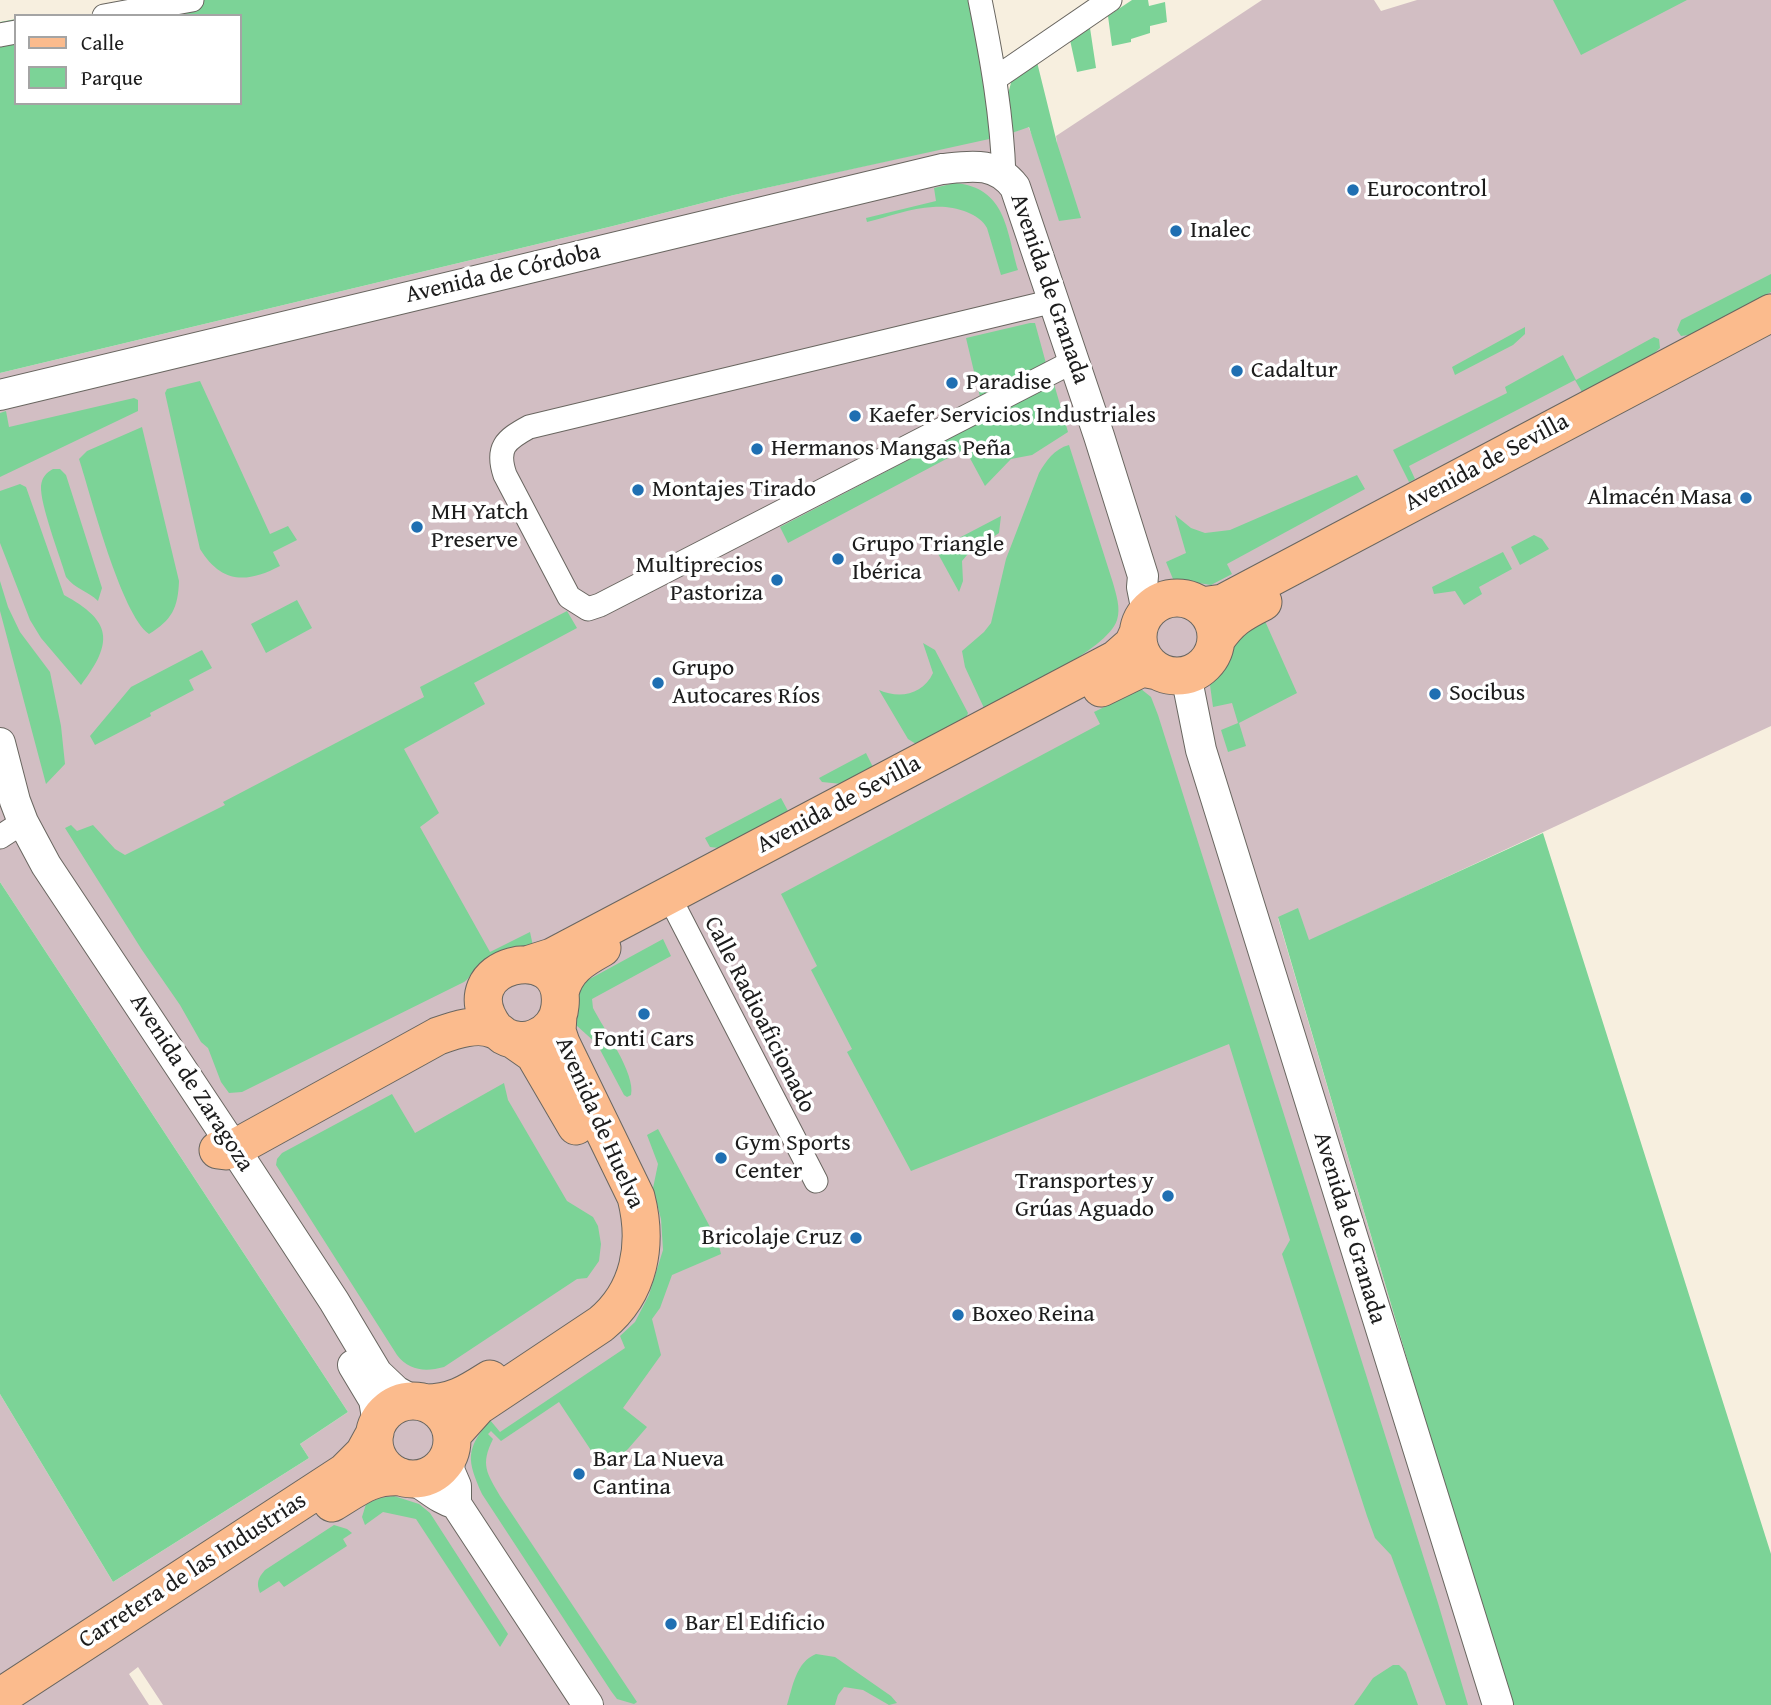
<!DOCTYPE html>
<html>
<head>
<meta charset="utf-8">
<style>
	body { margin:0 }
	#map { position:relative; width:1771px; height:1705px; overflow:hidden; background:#f7efdf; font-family:"Gentium Book Plus",serif }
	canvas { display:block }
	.legend { position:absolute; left:14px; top:14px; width:228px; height:91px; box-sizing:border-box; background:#fff; border:2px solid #a4a4a4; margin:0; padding:9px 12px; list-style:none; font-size:21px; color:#1c1c1c }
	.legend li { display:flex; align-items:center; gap:14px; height:35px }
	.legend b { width:35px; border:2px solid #a4a4a4 }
</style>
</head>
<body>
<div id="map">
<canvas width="1771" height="1705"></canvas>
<ul class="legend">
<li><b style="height:9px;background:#fbbb8d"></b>Calle</li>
<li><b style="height:19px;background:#7cd397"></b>Parque</li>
</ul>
</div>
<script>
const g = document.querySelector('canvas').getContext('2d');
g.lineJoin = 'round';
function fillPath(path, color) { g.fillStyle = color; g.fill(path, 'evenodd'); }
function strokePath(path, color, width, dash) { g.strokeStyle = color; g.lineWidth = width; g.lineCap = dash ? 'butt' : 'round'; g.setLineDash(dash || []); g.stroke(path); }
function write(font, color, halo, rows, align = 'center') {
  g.font = font + ' "Gentium Book Plus",serif'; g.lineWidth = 7; g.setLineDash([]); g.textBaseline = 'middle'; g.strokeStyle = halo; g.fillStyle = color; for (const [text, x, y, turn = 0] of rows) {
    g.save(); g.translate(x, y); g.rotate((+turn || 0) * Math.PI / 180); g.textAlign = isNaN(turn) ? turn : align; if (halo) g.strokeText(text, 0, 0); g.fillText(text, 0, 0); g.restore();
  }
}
fillPath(new Path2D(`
	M1262,0H1374L1381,11L1417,0H1771V726L1309,941L1278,918L1508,1705H163L138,1667L129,1674L149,1705H0V1394L113,1582L309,1458L300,1444L348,1412L0,882V373L613,226L734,195L1012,133L1028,126L1038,149L1057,143L1056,136Z`), '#d2bec3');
fillPath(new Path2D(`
	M192,0H978L1003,136L734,195L613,226L0,373V22L16,19V103H240V16H104Z
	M1132,0H1148L1149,6L1165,2L1167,22L1150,26V33L1131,39V42L1112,46L1108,16Z
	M1553,0H1687L1581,55Z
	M1090,28L1096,68L1077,72L1070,40Z
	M1037,62L1057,143L1081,218L1059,221L1029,127L1012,133L1008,94L1012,79Z
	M955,183C1006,188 1006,229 1018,270L1001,275L987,228C979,212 950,205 933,207C911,208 888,217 867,222L866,218L936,201L934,188Z
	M1771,274V292L1689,335L1681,336L1677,330L1681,320Z
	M1030,323H1035L1047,367L981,401L966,338Z
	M1525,327V334L1513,345L1455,375L1452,367Z
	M1654,337L1659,339L1660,348L1650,357L1582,392L1575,380L1409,466L1415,479L1409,482L1393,450L1507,393L1505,387L1563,355L1576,380Z
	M200,381L270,534L288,526L297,540L273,552L280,566C246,584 221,583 200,549L165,393L167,389Z
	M1054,384L1068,432L1032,455L1011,459L985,486L965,449L788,543L780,527Z
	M134,398L138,400V411L0,477V413L6,411L9,427Z
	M142,427L179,581C178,608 172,620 149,634C121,614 91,496 79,459L87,451Z
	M1069,445L1113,583C1116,594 1121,608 1117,620C1107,651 1015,691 984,708L965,667L962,651L984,632L991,623L1006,559L1039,473C1046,461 1054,449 1069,445Z
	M53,469H60L66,475L102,588L98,601C88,591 75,589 66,577C60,556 40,505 41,486C42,477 46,473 53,469Z
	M1357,475L1365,489L1227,564L1232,574L1211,585L1173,579L1166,562L1186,553L1175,515L1191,528L1205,533L1230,530Z
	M20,484L26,487L64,595C112,621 114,642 81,685L41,638L30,620L0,543V491Z
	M1001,516L999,533L967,555L962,561L963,581L959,592L936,550Z
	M1534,535L1542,539L1549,549L1520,565L1511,547Z
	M1503,552L1512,569L1479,587L1482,594L1464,605L1455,591L1434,594L1432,587Z
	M0,581L8,607L20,632L50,672L61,726L65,764L46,784L0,611Z
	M297,600L312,628L266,653L251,624Z
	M567,611L577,628L474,683L485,704L404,749L439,813L420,827L490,952L530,932L533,946C511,945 490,952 475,969C470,974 470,978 464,982L242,1092L229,1093L221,1082L208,1048L201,1042L180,1005L142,950L65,828L71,825L77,831L93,825L115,849L125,855L225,805L223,802L424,697L420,687Z
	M1265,621L1297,693L1239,723L1246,746L1228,752L1221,730L1238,723L1232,703L1213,707L1210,685L1225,659L1234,636Z
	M923,643L935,650L968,713L966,718L916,744L908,739L879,690C899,699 923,695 933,673Z
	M202,650L212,668L189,680L194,690L150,713L151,716L95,745L90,736L131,687Z
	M1141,689L1151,697L1158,715L1438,1603L1468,1705H1446L1391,1555L1375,1538L1367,1516L1282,1254L1290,1240L1229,1044L911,1171L847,1052L852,1049L811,970L817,966L781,894L1100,724L1094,712Z
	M866,753L873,767L842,784L822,782L819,778Z
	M781,798L788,811L719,848L710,847L705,838Z
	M1543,833L1771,1554V1705H1508L1278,917L1298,908L1309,940Z
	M0,882L348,1412L300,1444L309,1458L113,1582L0,1394Z
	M663,939L671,956L592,999L593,1008C603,1028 636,1074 631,1095L627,1097L624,1095L597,1044L576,1025L577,989L586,981Z
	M504,1083L508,1100L567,1201L593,1217L598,1226L601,1244L599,1261L587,1278L577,1279L444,1367C426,1372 409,1371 397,1355L276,1165L277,1159L282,1153L392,1094L415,1133Z
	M658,1129L718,1242L721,1254L672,1275L660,1308L652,1319L661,1355L623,1408L647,1427L628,1449L604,1470L559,1402L501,1441L491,1431L488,1434L493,1439C480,1465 487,1473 500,1496L637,1702L634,1704L617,1699L611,1691L482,1494C467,1460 465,1450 490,1420L500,1432L625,1348L620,1336L635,1322L649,1295L663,1250L661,1219L653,1188L658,1164L647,1135Z
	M394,1496L419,1504L430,1513L508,1634L500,1647L416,1519L383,1512L365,1525L362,1517L366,1504L380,1498Z
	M334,1525L347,1529L352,1533L343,1539L347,1546L284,1587L279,1581L260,1593C256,1583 258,1578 265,1570Z
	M816,1654L835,1657L891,1696L897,1703L889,1705L863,1690L844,1687L838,1695L835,1705H787C793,1686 796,1662 816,1654Z
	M1393,1665H1399L1406,1672L1418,1705H1354L1373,1678Z`), '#7cd397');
const minor = new Path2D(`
	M980,0C992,59 1002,116 1004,176
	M104,16L192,0
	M0,35L16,32
	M996,78L1110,0
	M1054,301L529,427C505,440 496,448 505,475L569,597L588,609L600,605L1074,361
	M0,837L23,822
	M676,910L816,1181`);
const tertiary = new Path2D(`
	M0,395L942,169C971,166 995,161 1015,187L1099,436L1143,576L1142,587L1147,612
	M1186,675L1201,750L1498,1705
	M0,743L15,801L23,822L46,865L228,1139L334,1301L377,1373L396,1391L414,1401
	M353,1365L374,1400L378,1423
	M448,1457L450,1472L456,1486V1504L588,1705
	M412,1479C428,1487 438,1499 456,1504`);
const primary = new Path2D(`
	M1138 637a39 39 0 1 1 78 0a39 39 0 1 1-78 0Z
	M1201,606L1223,603L1771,313
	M1216,640C1230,619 1241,613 1263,602
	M1101,688L1142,668L1158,671
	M530,964L552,957L1116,659L1133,644L1138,633
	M560,993C565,969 582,959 602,948
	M514,1040L534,1054L576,1126
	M218,1150L226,1151L235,1148L438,1036C455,1030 478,1022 495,1030C499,1031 501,1034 504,1036C513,1041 526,1042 535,1038C549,1033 559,1020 560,1006C568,936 446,963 495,1029
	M374 1440a39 39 0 1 1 78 0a39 39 0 1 1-78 0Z
	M425,1403C453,1403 468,1393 490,1379
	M452,1435L478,1406L601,1324C640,1292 648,1244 636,1197L561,1043L557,1031L558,1015
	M332,1503C357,1488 371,1475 401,1477
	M0,1697L345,1472L364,1453L375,1433`);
strokePath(minor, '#696660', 25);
strokePath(tertiary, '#696660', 32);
strokePath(primary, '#696660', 39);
strokePath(minor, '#fff', 23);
strokePath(tertiary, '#fff', 30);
strokePath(primary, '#fbbb8d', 37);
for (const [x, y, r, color] of [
	[1353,190,7,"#1f6fb2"],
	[1176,231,7,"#1f6fb2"],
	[1237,371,7,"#1f6fb2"],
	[952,383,7,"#1f6fb2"],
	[855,416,7,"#1f6fb2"],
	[757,449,7,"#1f6fb2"],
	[638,490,7,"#1f6fb2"],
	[1746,498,7,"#1f6fb2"],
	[417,527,7,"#1f6fb2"],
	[838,559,7,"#1f6fb2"],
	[777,580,7,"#1f6fb2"],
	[658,683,7,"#1f6fb2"],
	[1435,694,7,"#1f6fb2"],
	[644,1014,7,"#1f6fb2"],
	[721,1158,7,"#1f6fb2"],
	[1168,1196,7,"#1f6fb2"],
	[856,1238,7,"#1f6fb2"],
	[958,1315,7,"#1f6fb2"],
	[579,1474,7,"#1f6fb2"],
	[671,1624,7,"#1f6fb2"]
]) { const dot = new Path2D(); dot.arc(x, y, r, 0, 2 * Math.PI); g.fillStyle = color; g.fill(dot); strokePath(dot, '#fff', 2.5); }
write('24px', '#1c1c1c', '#fff', [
	["Eurocontrol",1367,190],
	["Inalec",1190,231],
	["Cadaltur",1251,371],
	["Paradise",966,383],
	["Kaefer Servicios Industriales",869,416],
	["Hermanos Mangas Peña",771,449],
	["Montajes Tirado",652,490],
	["Almacén Masa",1732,498,"right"],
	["MH Yatch",431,513],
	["Preserve",431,541],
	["Grupo Triangle",852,545],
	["Ibérica",852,573],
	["Multiprecios",763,566,"right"],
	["Pastoriza",763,594,"right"],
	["Grupo",672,669],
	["Autocares Ríos",672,697],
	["Socibus",1449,694],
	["Fonti Cars",644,1040,"center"],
	["Gym Sports",735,1144],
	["Center",735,1172],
	["Transportes y",1154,1182,"right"],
	["Grúas Aguado",1154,1210,"right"],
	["Bricolaje Cruz",842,1238,"right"],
	["Boxeo Reina",972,1315],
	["Bar La Nueva",593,1460],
	["Cantina",593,1488],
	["Bar El Edificio",685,1624]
], 'left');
write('24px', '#1c1c1c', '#fff', [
	["Avenida de Córdoba",503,274,-13],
	["Avenida de Granada",1049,289,71],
	["Avenida de Sevilla",1487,463,-28],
	["Avenida de Sevilla",839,805,-28],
	["Calle Radioaficionado",759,1015,63],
	["Avenida de Zaragoza",191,1083,57],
	["Avenida de Huelva",599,1123,66],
	["Avenida de Granada",1349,1228,73],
	["Carretera de las Industrias",193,1571,-33]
]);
</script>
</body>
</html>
